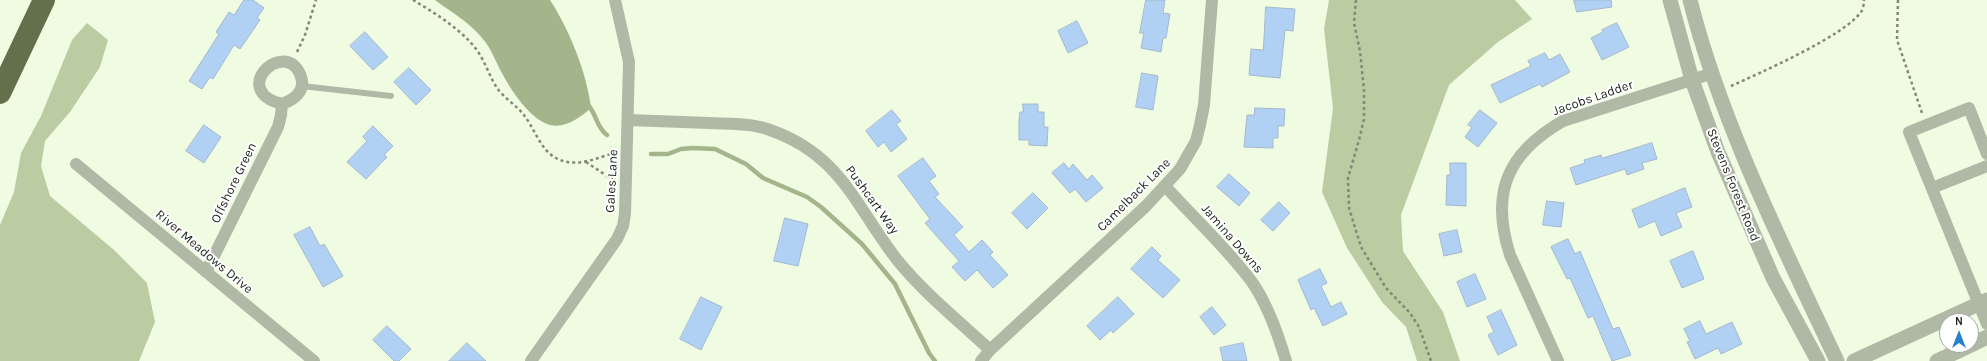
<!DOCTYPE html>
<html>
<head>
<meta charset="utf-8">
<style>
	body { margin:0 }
	#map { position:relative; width:1987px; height:361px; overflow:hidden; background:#f0fce1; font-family:Karla,sans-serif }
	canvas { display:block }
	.north { position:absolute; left:1939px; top:313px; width:40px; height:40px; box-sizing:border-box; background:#fff; border:1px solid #a5a7a3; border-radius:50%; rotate:0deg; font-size:11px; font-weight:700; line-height:16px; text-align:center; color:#1e2219 }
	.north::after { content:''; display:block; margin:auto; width:14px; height:18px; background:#2680cd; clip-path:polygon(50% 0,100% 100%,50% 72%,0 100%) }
</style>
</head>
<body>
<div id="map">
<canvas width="1987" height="361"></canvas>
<div class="north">N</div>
</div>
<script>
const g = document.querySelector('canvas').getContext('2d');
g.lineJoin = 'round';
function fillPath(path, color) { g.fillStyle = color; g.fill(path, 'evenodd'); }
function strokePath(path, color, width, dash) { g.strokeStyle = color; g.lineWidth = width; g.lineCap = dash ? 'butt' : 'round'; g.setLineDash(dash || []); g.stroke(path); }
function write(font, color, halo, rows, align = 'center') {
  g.font = font + ' Karla,sans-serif'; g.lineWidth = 4; g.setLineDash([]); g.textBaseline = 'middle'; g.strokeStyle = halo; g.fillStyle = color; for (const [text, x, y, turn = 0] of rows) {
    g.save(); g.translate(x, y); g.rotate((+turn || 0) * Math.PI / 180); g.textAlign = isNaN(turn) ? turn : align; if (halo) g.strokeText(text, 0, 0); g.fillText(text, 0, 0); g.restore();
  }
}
fillPath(new Path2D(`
	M1329,0H1515L1532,19L1498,42L1449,85L1401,215L1403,251L1443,312L1460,361H1417L1406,327L1382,302L1347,248L1322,192L1333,108L1324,29Z
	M87,23L108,40L100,67L70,112L45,141L41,166L50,196L114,250L147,283L155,322L139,361H0V225L14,192L21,153L41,116L72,40Z`), '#bbcca2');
fillPath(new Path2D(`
	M435,0H550C569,29 587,73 591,108C581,117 565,129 550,125C531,120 512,92 503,75C496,63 492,49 482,38C469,22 451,12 435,0Z`), '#a4b58c');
strokePath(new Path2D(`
	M587,104C597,113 595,126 607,135
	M651,154H668L681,149L693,148L715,149L746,164L763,178L807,197L821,207L862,244L895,284L929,353L935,361`), '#a4b58c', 4.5);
const building = new Path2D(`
	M244,0H253L264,8L257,18L260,20L240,49L234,45L213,79L210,77L202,89L189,81L219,34L216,32L229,12L234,15Z
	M1146,0H1165L1163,13L1170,14L1166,38H1163L1161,52L1141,48L1144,33H1140Z
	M1574,0H1611L1612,7L1577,12Z
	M1266,7L1295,9L1293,31L1285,30L1280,78L1249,75L1251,49L1263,50Z
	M1077,21L1088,43L1068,53L1058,31Z
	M1617,23L1629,47L1602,60L1591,38L1603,32L1602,30Z
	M365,32L388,57L373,70L350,46Z
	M1545,53L1549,60L1560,54L1570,72L1542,87L1540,84L1500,103L1491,85L1531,66L1528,61Z
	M409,68L431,90L416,105L394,82Z
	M1142,73L1158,76L1153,110L1136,107Z
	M1023,104H1038V112H1044V127H1048L1047,146L1029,145V140H1019V120L1020,112H1023Z
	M1255,108L1285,109L1284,126H1278V138H1273V148L1244,147L1247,115H1254Z
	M892,110L901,121L896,124L907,139L891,152L884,142L878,147L866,131Z
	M1480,110L1497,123L1478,147L1465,137L1472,127L1468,125Z
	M204,125L221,137L204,163L186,151Z
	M373,126L393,146L384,155L387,157L366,179L347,162L367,141L363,137Z
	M1652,143L1657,159L1642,163L1644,169L1627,175L1625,169L1576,185L1570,168L1585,163L1584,160L1601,155L1602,158Z
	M923,158L936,176L929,181L939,194L935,197L963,227L954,235L969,252L982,240L993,252L990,255L1008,275L993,288L977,270L965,281L952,267L959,261L925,223L930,219L898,176Z
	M1064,163L1069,169L1073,164L1087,180L1092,175L1103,188L1086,202L1075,189L1070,193L1052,173Z
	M1450,163H1466V206L1446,205L1447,175H1450Z
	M1229,174L1250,193L1239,206L1217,187Z
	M1685,188L1692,207L1676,213L1682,227L1661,236L1655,221L1639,228L1632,210Z
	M1033,193L1048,208L1027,229L1012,213Z
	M1547,201L1564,203L1561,227L1543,225Z
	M1279,202L1290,213L1273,231L1261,220Z
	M785,218L808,224L798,266L774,261Z
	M310,227L320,246L324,244L343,276L323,287L294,235Z
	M1457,230L1462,252L1444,256L1439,234Z
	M1568,239L1575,254L1580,251L1613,329L1619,327L1631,355L1612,361L1593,316L1588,318L1570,278L1567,279L1551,247Z
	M1152,247L1161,256L1158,260L1180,280L1163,298L1131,269Z
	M1693,251L1704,279L1682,288L1670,261Z
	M1320,269L1327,283L1321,286L1331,307L1341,302L1347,314L1323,326L1314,308L1311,310L1298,280Z
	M1475,274L1486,299L1467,307L1457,282Z
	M701,297L722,307L701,350L680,339Z
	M1118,297L1134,314L1113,333L1111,330L1100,340L1087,326Z
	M1212,307L1226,325L1214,335L1200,317Z
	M1501,310L1517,345L1498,355L1488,335L1494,332L1487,317Z
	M1700,321L1706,334L1732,322L1742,344L1721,354L1718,348L1695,359L1687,342L1690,341L1684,329Z
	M387,326L411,349L399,361H394L373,340Z
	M467,343L486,361H449Z
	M1243,343L1247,361H1223L1220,348Z`);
fillPath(building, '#b0d1f3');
strokePath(building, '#a4b8cd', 1);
strokePath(new Path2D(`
	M413,0C433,12 456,26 472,44C484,57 488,74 497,88C504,98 516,105 523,114C535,128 540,151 558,159C576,168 597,158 614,153
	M1356,0L1354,23L1360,51L1364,90V119L1359,140L1348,178L1349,208L1361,247L1386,288L1410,313L1419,327L1431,361
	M1898,0L1897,40L1922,113
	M297,52L305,35L316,0
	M1731,86C1760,73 1844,36 1861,12C1863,9 1864,4 1864,0
	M586,162L607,176L613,178`), '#808877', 2.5, [3, 3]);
strokePath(new Path2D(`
	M302,86L391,96`), '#b0b8a6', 6);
strokePath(new Path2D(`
	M628,120C656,121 683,122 710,123C730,124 751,123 770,130C842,155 856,208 898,261C925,294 959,321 990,350
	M1987,154L1969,108L1909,132L1987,324
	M76,164L314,361
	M1165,186C1194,218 1227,248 1252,282C1268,305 1278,334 1286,361
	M1932,188L1987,166
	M206,272L278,127L281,115L282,104C296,99 308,89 299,72C281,40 230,91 282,104
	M531,361L617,239L623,226L625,214L629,62L615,0
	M981,361L990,350L1146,206L1180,169L1196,141L1200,125L1204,105L1212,0
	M1558,361L1510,255C1490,193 1507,153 1563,121L1713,73`), '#b0b8a6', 12);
strokePath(new Path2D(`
	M1670,0L1692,80L1718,152L1773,278L1818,361
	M1690,0C1721,123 1783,246 1837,361
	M1971,345L1987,337
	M1854,361L1987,300
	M1937,361L1971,345`), '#b0b8a6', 15);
strokePath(new Path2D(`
	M0,93L44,0`), '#62714b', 22);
write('13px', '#1e2219', '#fff', [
	["Jacobs Ladder",1593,98,-19],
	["Gales Lane",612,181,-87],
	["Offshore Green",234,183,-64],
	["Stevens Forest Road",1733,185,68],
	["Camelback Lane",1134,195,-45],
	["Pushcart Way",872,200,54],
	["Jamina Downs",1232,239,49],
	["River Meadows Drive",204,252,40]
]);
</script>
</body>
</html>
